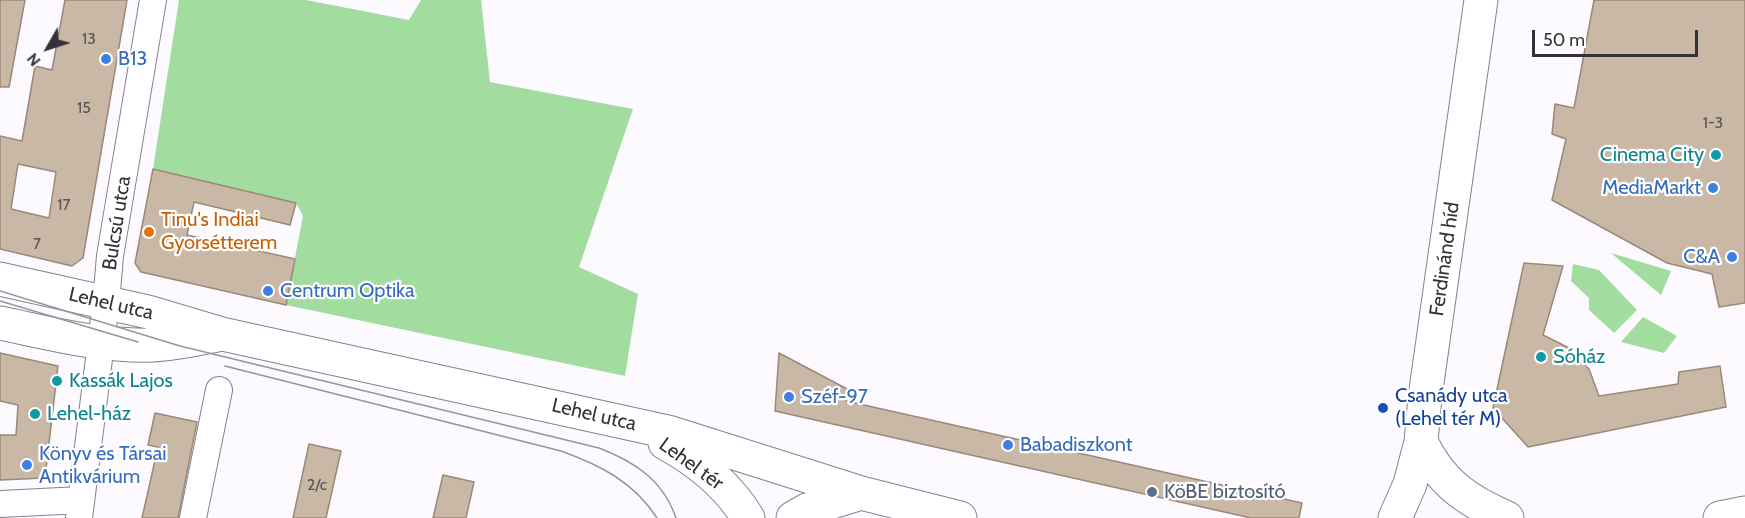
<!DOCTYPE html>
<html>
<head>
<meta charset="utf-8">
<style>
	body { margin:0 }
	#map { position:relative; width:1745px; height:518px; overflow:hidden; background:#fcfaff; font-family:Cabin,sans-serif }
	canvas { display:block }
	.north { position:absolute; left:18px; top:18px; width:60px; height:60px; -webkit-text-stroke:4px #fff; paint-order:stroke; rotate:231deg; font-size:16px; font-weight:700; line-height:24px; text-align:center; color:#35313a }
	.north::after { content:''; display:block; margin:auto; width:21px; height:27px; background:#35313a; clip-path:polygon(50% 0,100% 100%,50% 72%,0 100%) }
	.scale { position:absolute; left:1532px; top:30px; width:166px; height:27px; box-sizing:border-box; border:3px solid #35313a; border-top:0; padding-left:8px; font-size:18px; line-height:21px; white-space:nowrap; color:#35313a; -webkit-text-stroke:4px #fff; paint-order:stroke }
</style>
</head>
<body>
<div id="map">
<canvas width="1745" height="518"></canvas>
<div class="north">N</div>
<div class="scale">50 m</div>
</div>
<script>
const g = document.querySelector('canvas').getContext('2d');
g.lineJoin = 'round';
function fillPath(path, color) { g.fillStyle = color; g.fill(path, 'evenodd'); }
function strokePath(path, color, width, dash) { g.strokeStyle = color; g.lineWidth = width; g.lineCap = dash ? 'butt' : 'round'; g.setLineDash(dash || []); g.stroke(path); }
function write(font, color, halo, rows, align = 'center') {
  g.font = font + ' Cabin,sans-serif'; g.lineWidth = 4.5; g.setLineDash([]); g.textBaseline = 'middle'; g.strokeStyle = halo; g.fillStyle = color; for (const [text, x, y, turn = 0] of rows) {
    g.save(); g.translate(x, y); g.rotate((+turn || 0) * Math.PI / 180); g.textAlign = isNaN(turn) ? turn : align; if (halo) g.strokeText(text, 0, 0); g.fillText(text, 0, 0); g.restore();
  }
}
fillPath(new Path2D(`
	M179,0H306L409,20L421,0H481L490,82L633,109L579,267L638,294L625,376L286,305L303,216L296,203L153,169Z
	M1611,253L1671,271L1661,295Z
	M1573,264L1599,270L1637,310L1614,333L1589,310V298L1571,281Z
	M1643,317L1677,336L1664,353L1621,342Z`), '#a2dc9f');
const building = new Path2D(`
	M0,0H25L9,87H0Z
	M65,0H127L83,258L72,266L0,249V136L22,141L35,66L52,70ZM18,164L56,172L49,218L11,209Z
	M1594,0H1745V303L1719,307L1712,274L1667,263L1552,200L1566,139L1552,134L1555,104L1574,108Z
	M153,169L296,203L290,225L194,202L187,235L295,259L286,305L141,272L135,263Z
	M1524,263L1563,266L1543,335L1567,347L1589,369L1599,396L1678,384L1679,372L1720,366L1726,407L1528,447L1493,408Z
	M0,353L58,366L45,478L0,480V435H16L18,405L0,401Z
	M779,353L849,390L846,401L1302,503L1299,518H1251L775,411Z
	M155,413L197,422L178,518H142L158,447L148,445Z
	M309,444L341,451L326,518H293Z
	M443,475L474,482L466,518H433Z`);
fillPath(building, '#cab8a6');
strokePath(building, '#9a8978', 1.5);
const minor = new Path2D(`
	M0,504L81,500
	M79,518L106,303L110,256L153,0
	M193,518L219,390`);
const tertiary = new Path2D(`
	M1421,442C1441,483 1466,500 1507,518
	M1395,518L1410,484L1421,442L1425,397L1481,0`);
const secondary = new Path2D(`
	M0,279L148,312L222,334L668,432L861,493L960,518
	M0,323C49,333 102,347 153,345C175,344 196,339 217,335
	M665,443C698,461 728,485 748,518
	M793,518L807,510L861,493
	M1720,518L1745,513`);
strokePath(minor, '#877f93', 28);
strokePath(tertiary, '#877f93', 35);
strokePath(secondary, '#877f93', 35);
strokePath(minor, '#fff', 26);
strokePath(tertiary, '#fff', 33);
strokePath(secondary, '#fff', 33);
strokePath(new Path2D(`
	M0,291L180,346L599,448C635,462 663,480 676,518
	M0,301L138,342
	M225,366L561,451C600,465 634,482 657,518`), '#97949b', 1.5);
for (const [x, y, r, color] of [
	[106,59,6,"#3f7fe0"],
	[1716,155,6,"#0f9aa8"],
	[1713,188,6,"#3f7fe0"],
	[149,232,6,"#e8710a"],
	[1732,257,6,"#3f7fe0"],
	[268,291,6,"#3f7fe0"],
	[1541,357,6,"#0f9aa8"],
	[57,381,6,"#0f9aa8"],
	[789,397,6,"#3f7fe0"],
	[1383,408,6,"#1a4fb4"],
	[35,414,6,"#0f9aa8"],
	[1008,445,6,"#3f7fe0"],
	[27,465,6,"#3f7fe0"],
	[1152,492,6,"#5c6f8a"]
]) { const dot = new Path2D(); dot.arc(x, y, r, 0, 2 * Math.PI); g.fillStyle = color; g.fill(dot); strokePath(dot, '#fff', 2); }
write('16px', '#5a5355', null, [
	["13",89,39],
	["15",84,108],
	["1-3",1713,123],
	["17",64,205],
	["7",37,244],
	["2/c",317,485]
]);
write('20px', '#366cbe', '#fff', [
	["B13",118,59],
	["MediaMarkt",1701,188,"right"],
	["C&A",1720,257,"right"],
	["Centrum Optika",280,291],
	["Széf-97",801,397],
	["Babadiszkont",1020,445],
	["Könyv és Társai",39,454],
	["Antikvárium",39,477]
], 'left');
write('20px', '#0d838f', '#fff', [
	["Cinema City",1704,155,"right"],
	["Sóház",1553,357],
	["Kassák Lajos",69,381],
	["Lehel-ház",47,414]
], 'left');
write('20px', '#c56008', '#fff', [
	["Tinu's Indiai",161,220],
	["Gyorsétterem",161,243]
], 'left');
write('20px', '#35313a', '#fff', [
	["Bulcsú utca",117,223,-81],
	["Ferdinánd híd",1445,259,-82],
	["Lehel utca",111,304,13],
	["Lehel utca",594,415,13],
	["Lehel tér",691,464,36]
]);
write('20px', '#164399', '#fff', [
	["Csanády utca",1395,396],
	["(Lehel tér M)",1395,419]
], 'left');
write('20px', '#4e5e75', '#fff', [
	["KöBE biztosító",1164,492]
], 'left');
</script>
</body>
</html>
